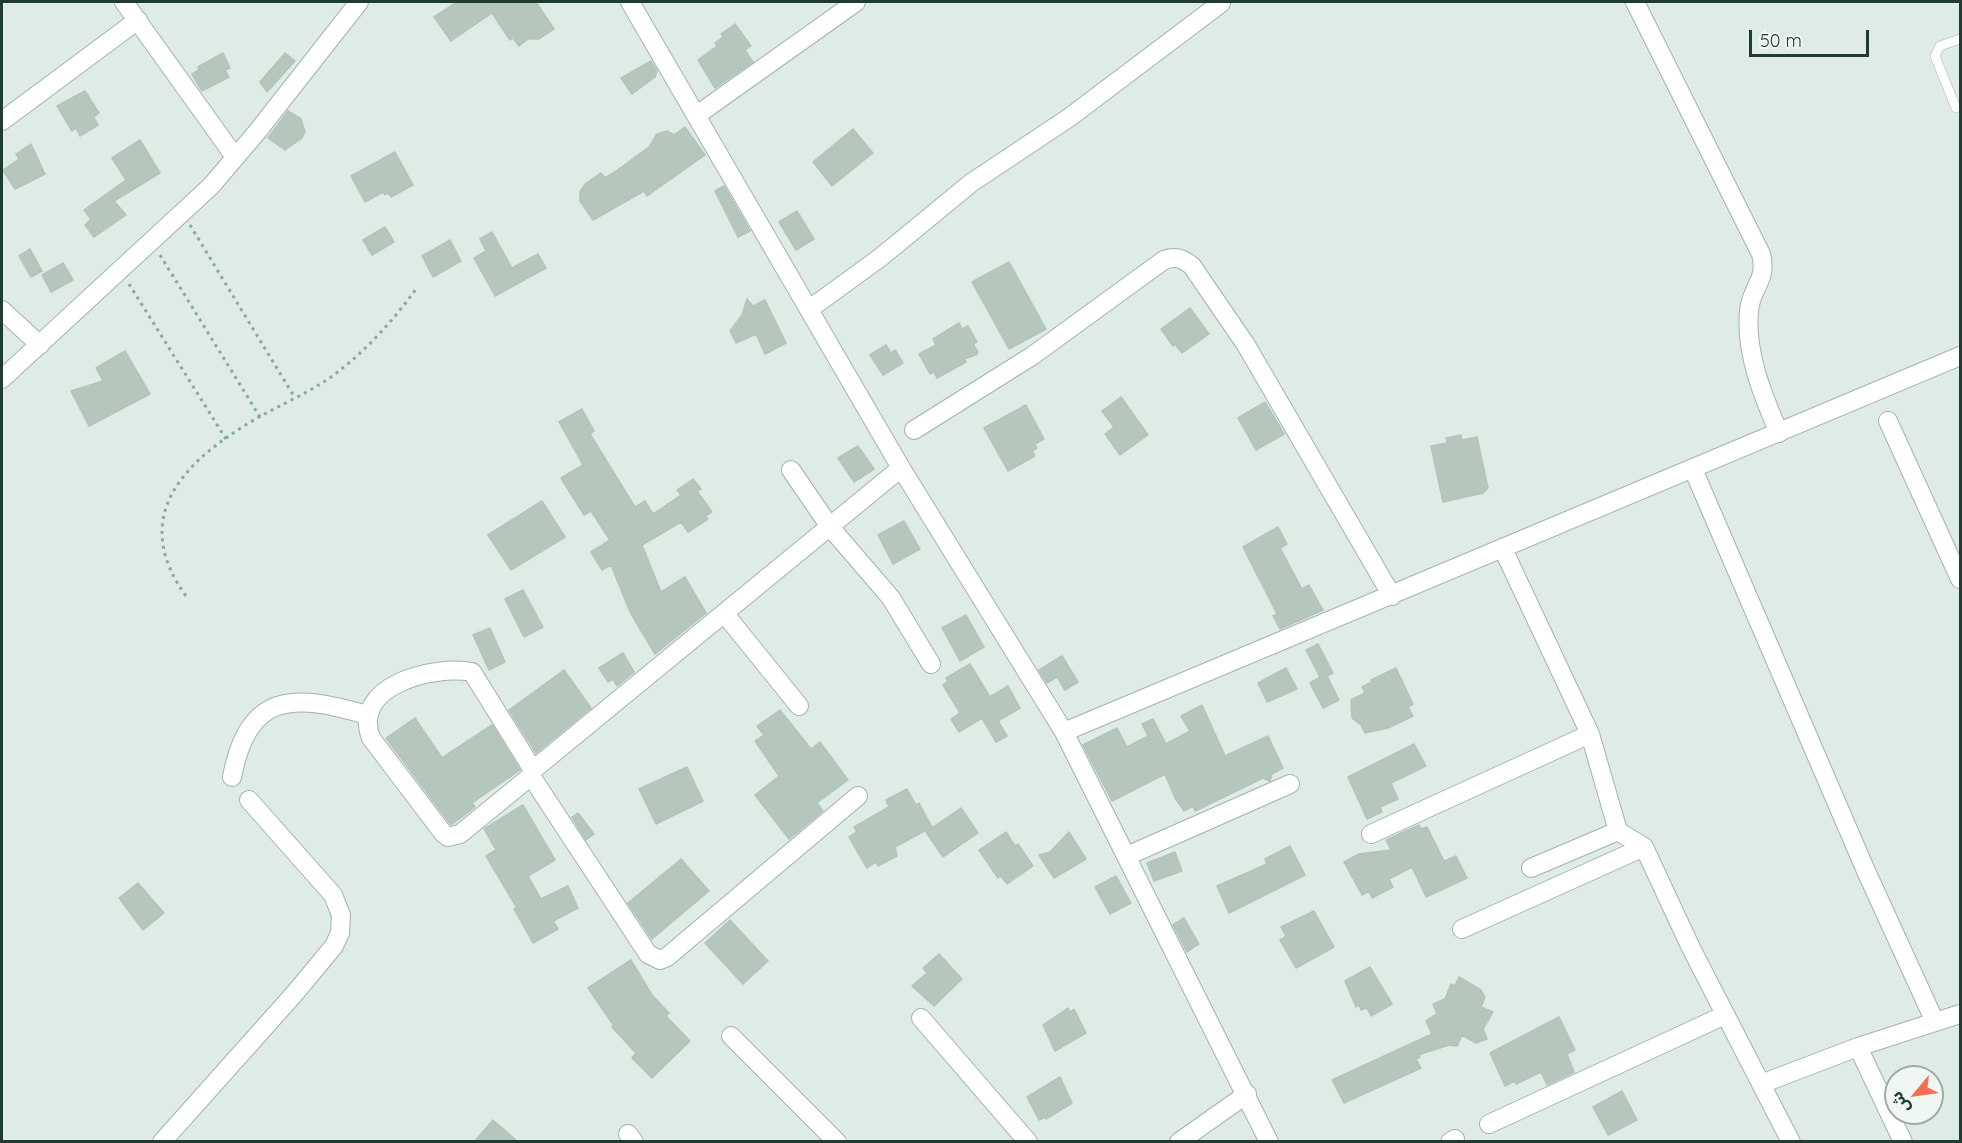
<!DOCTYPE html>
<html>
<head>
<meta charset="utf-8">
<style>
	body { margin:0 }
	#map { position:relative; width:1962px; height:1143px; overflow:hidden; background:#dfebe5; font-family:Quicksand,"Noto Sans Arabic",sans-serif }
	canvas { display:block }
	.frame { position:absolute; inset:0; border:3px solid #203b32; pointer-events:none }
	.north { position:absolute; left:1884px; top:1065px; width:60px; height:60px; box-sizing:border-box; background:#f0f7f3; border:2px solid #9daca6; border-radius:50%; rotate:241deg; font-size:16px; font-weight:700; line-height:24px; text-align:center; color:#203b32 }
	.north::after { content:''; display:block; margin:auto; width:21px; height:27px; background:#f46f54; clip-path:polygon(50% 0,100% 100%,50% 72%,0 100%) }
	.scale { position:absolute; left:1749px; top:30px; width:120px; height:27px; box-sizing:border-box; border:3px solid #203b32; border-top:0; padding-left:8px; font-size:18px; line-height:21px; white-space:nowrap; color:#203b32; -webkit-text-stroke:4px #f0f7f3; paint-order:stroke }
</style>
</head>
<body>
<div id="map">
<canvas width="1962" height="1143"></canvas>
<div class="frame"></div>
<div class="north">ش</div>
<div class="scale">50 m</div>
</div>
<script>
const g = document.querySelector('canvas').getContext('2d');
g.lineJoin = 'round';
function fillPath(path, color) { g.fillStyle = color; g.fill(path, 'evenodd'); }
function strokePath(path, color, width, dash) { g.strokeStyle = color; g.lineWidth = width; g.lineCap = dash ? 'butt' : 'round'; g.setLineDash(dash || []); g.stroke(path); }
const building = new Path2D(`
	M457,2H536L554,29L539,39H528L519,46L513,38L510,40L492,13L451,41L434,17Z
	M735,24L751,46L745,50L753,62L715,88L698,60L717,46L715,43L723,37L721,34Z
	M223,53L230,68L225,70L229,77L202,91L192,74L199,70L198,67Z
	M285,53L295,61L267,92L260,82Z
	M651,61L657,71L655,77L632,94L621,78Z
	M85,91L99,113L94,117L98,125L80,136L76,128L72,131L57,106Z
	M288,111L301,119L305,132L302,138L285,150L268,138Z
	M685,127L705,155L647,196L644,191L593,220L580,201V192L585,184L601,173L605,178L616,171L649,147L657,134L667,131L674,135Z
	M853,129L873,153L832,186L813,162Z
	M140,140L160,173L114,201L126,215L94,237L85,225L91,219L84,210L126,180L112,158Z
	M31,144L45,174L15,189L3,170L19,159L16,154Z
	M395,152L413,185L391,197L388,193L385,195L383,192L365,202L351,176Z
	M724,186L750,231L738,237L715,191Z
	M797,211L814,239L796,250L779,222Z
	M385,227L394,242L372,255L363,240Z
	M492,232L512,268L538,254L546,268L495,296L474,258L486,251L480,239Z
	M450,240L461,261L433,277L422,256Z
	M30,249L42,271L31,277L19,256Z
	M1009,262L1046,329L1009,349L972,282Z
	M63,263L73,280L51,292L42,275Z
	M747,299L753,306L765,300L786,343L765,354L756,334L736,343L730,331L742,315Z
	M1190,308L1209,334L1182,353L1175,344L1173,346L1161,329Z
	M959,323L962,329L968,326L977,342L973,344L978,352L976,355L964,359L966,362L937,378L934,372L930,374L919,354L936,345L933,339Z
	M886,345L891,353L895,350L903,363L883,375L870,355Z
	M125,351L150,394L89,426L71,391L103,381L96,368Z
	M1121,397L1148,435L1120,455L1105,434L1114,427L1102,411Z
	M1265,402L1284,434L1256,450L1238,418Z
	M1026,405L1044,439L1035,444L1037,448L1032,451L1035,456L1008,471L984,428Z
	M582,409L594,431L590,434L635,507L645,501L653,514L681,495L677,490L693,479L701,489L697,491L712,512L705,516L708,519L688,532L681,522L642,545L661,592L685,577L706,613L655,654L630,612L611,565L602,570L591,552L610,540L591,511L584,515L561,478L583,465L559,422Z
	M1461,435L1462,440L1477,437L1488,488L1483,493L1443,502L1431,446L1447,443L1446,438Z
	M858,446L874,469L854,482L838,458Z
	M542,501L565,537L511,570L488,535Z
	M904,521L920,549L893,564L878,535Z
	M1278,527L1287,544L1280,548L1302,589L1309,585L1323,610L1280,629L1273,616L1277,614L1243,547Z
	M523,590L543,627L524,637L505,599Z
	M966,615L984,647L960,661L942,628Z
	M490,628L505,662L489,670L473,635Z
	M1318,644L1333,673L1327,676L1339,700L1323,708L1310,683L1320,677L1306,650Z
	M623,653L634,672L617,686L613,679L608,682L599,668Z
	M1062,656L1078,682L1065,690L1057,677L1047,683L1039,670Z
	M970,664L990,697L1008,686L1020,708L998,721L1007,736L996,742L982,718L959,732L951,719L960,713L943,685L948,681L946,678Z
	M1286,668L1297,689L1267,702L1258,683Z
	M1396,668L1413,704L1408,707L1413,716L1388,728L1365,733L1361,725L1352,718L1351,700L1365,693L1362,687L1372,682L1371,680Z
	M564,670L591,708L536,753L509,710Z
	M1202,705L1225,756L1268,736L1283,768L1272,774L1270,781L1263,778L1195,811L1193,806L1184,811L1175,798L1165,774L1112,801L1083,745L1117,728L1127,747L1148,736L1142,724L1153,719L1166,744L1190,731L1181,716Z
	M780,710L811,749L820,742L848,780L817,803L823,811L789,839L755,795L779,776L755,741L764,735L757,726Z
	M415,718L442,758L492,725L520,770L472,803L475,807L451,825L386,738Z
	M1414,744L1426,766L1391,783L1398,799L1380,807L1382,812L1367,819L1348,777Z
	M687,767L703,801L656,824L639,789Z
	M907,789L916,805L919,803L932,827L895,847L897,856L878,866L876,862L867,868L849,837L857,832L854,827L889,807L886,800Z
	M523,805L555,860L528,876L541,899L568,886L578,908L553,921L558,929L533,943L514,909L517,908L486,856L496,850L484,829Z
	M961,808L978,833L943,857L926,832Z
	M578,813L594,834L586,840L572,817Z
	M1419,825L1421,829L1427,827L1444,861L1456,856L1467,878L1426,897L1412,867L1389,879L1393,887L1372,898L1369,891L1362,895L1344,862L1359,854L1391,850L1386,840Z
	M1006,832L1015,846L1018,844L1033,866L1007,884L1001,876L998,878L979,850Z
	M1069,832L1086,859L1054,878L1039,855L1050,852Z
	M1290,846L1305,875L1229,913L1217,886L1267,864L1265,859Z
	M1175,852L1182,871L1154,881L1147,863Z
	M681,859L709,891L652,939L628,903Z
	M1116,876L1131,903L1110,914L1095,887Z
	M138,883L164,913L143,930L119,898Z
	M1314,911L1334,947L1296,968L1280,940L1286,936L1281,927Z
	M1184,918L1199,944L1187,952L1173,925Z
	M730,920L768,961L743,984L705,943Z
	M939,954L962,979L934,1006L912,986L927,973L923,968Z
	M631,960L652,995L669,1013L666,1016L690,1041L652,1078L632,1058L636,1053L612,1027L614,1026L588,988Z
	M1370,967L1392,1004L1371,1016L1367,1008L1361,1010L1359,1005L1356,1007L1345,981Z
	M1459,977L1481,990L1485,997L1481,1007L1493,1012L1483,1029L1487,1039L1476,1043L1462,1035L1457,1046L1449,1045L1418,1055L1420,1057L1416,1059L1421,1068L1344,1103L1332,1080L1432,1034L1426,1021L1437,1014L1433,1004L1445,999L1451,984L1455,986Z
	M1068,1008L1070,1012L1074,1009L1086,1033L1055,1051L1043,1025Z
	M1559,1017L1575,1050L1567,1054L1574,1072L1547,1085L1541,1072L1516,1084L1515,1081L1505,1086L1490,1053Z
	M1060,1077L1072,1103L1046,1119L1045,1117L1039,1120L1027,1097Z
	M1622,1091L1637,1120L1608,1135L1593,1107Z
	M493,1120L518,1142H474Z`);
fillPath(building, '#b5c6bd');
strokePath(building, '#b2c4bb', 1.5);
const service = new Path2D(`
	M1956,108L1935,56L1940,46L1960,39`);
const minor = new Path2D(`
	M124,2L235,157
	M630,2L901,468L1064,732L1269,1142
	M1635,2L1761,254C1768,281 1751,286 1749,311C1745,353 1763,396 1779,433
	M697,115L856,2
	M2,121L138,20
	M811,308L881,257L971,183L1070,117L1221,3
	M2,310L40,345
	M2,379L211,186L257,132L359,2
	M1888,421L1960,579
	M914,430L1032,356L1164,260C1176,256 1182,258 1192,266L1246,345L1392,596
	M1693,469L1866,871L1935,1022
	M791,470L830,527L891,598L931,664
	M1503,549L1590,734L1618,831L1644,847L1691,948L1791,1142
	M724,613L799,706
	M1064,732L1960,356
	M533,770L472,672C434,665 351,685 371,738L443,833L448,837L460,834L531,776L533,770L901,468
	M531,776L648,954L660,960L667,957L858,796
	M232,777C249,690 295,694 367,715
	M1371,834L1590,734
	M1127,856L1290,784
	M1531,868L1618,831
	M1462,929L1644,847
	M921,1018L1028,1142
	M731,1036L837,1142
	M1858,1047L1903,1142
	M1761,1084L1858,1047L1960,1014
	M1489,1124L1725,1015
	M628,1134L634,1142
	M162,1142L295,993L334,946L340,933L341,915L333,895L249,800
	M1179,1142L1247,1094
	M1450,1142L1455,1139`);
strokePath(service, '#a2b3ac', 10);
strokePath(minor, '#a2b3ac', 20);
strokePath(new Path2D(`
	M190,225L295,398
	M160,255L260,417
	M129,284L226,439
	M186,596C132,521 177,468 244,426C272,408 304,396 331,377C364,353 392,322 416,289`), '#7faf9c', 3, [3, 4.5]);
strokePath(service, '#fff', 9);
strokePath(minor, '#fff', 18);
</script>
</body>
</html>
